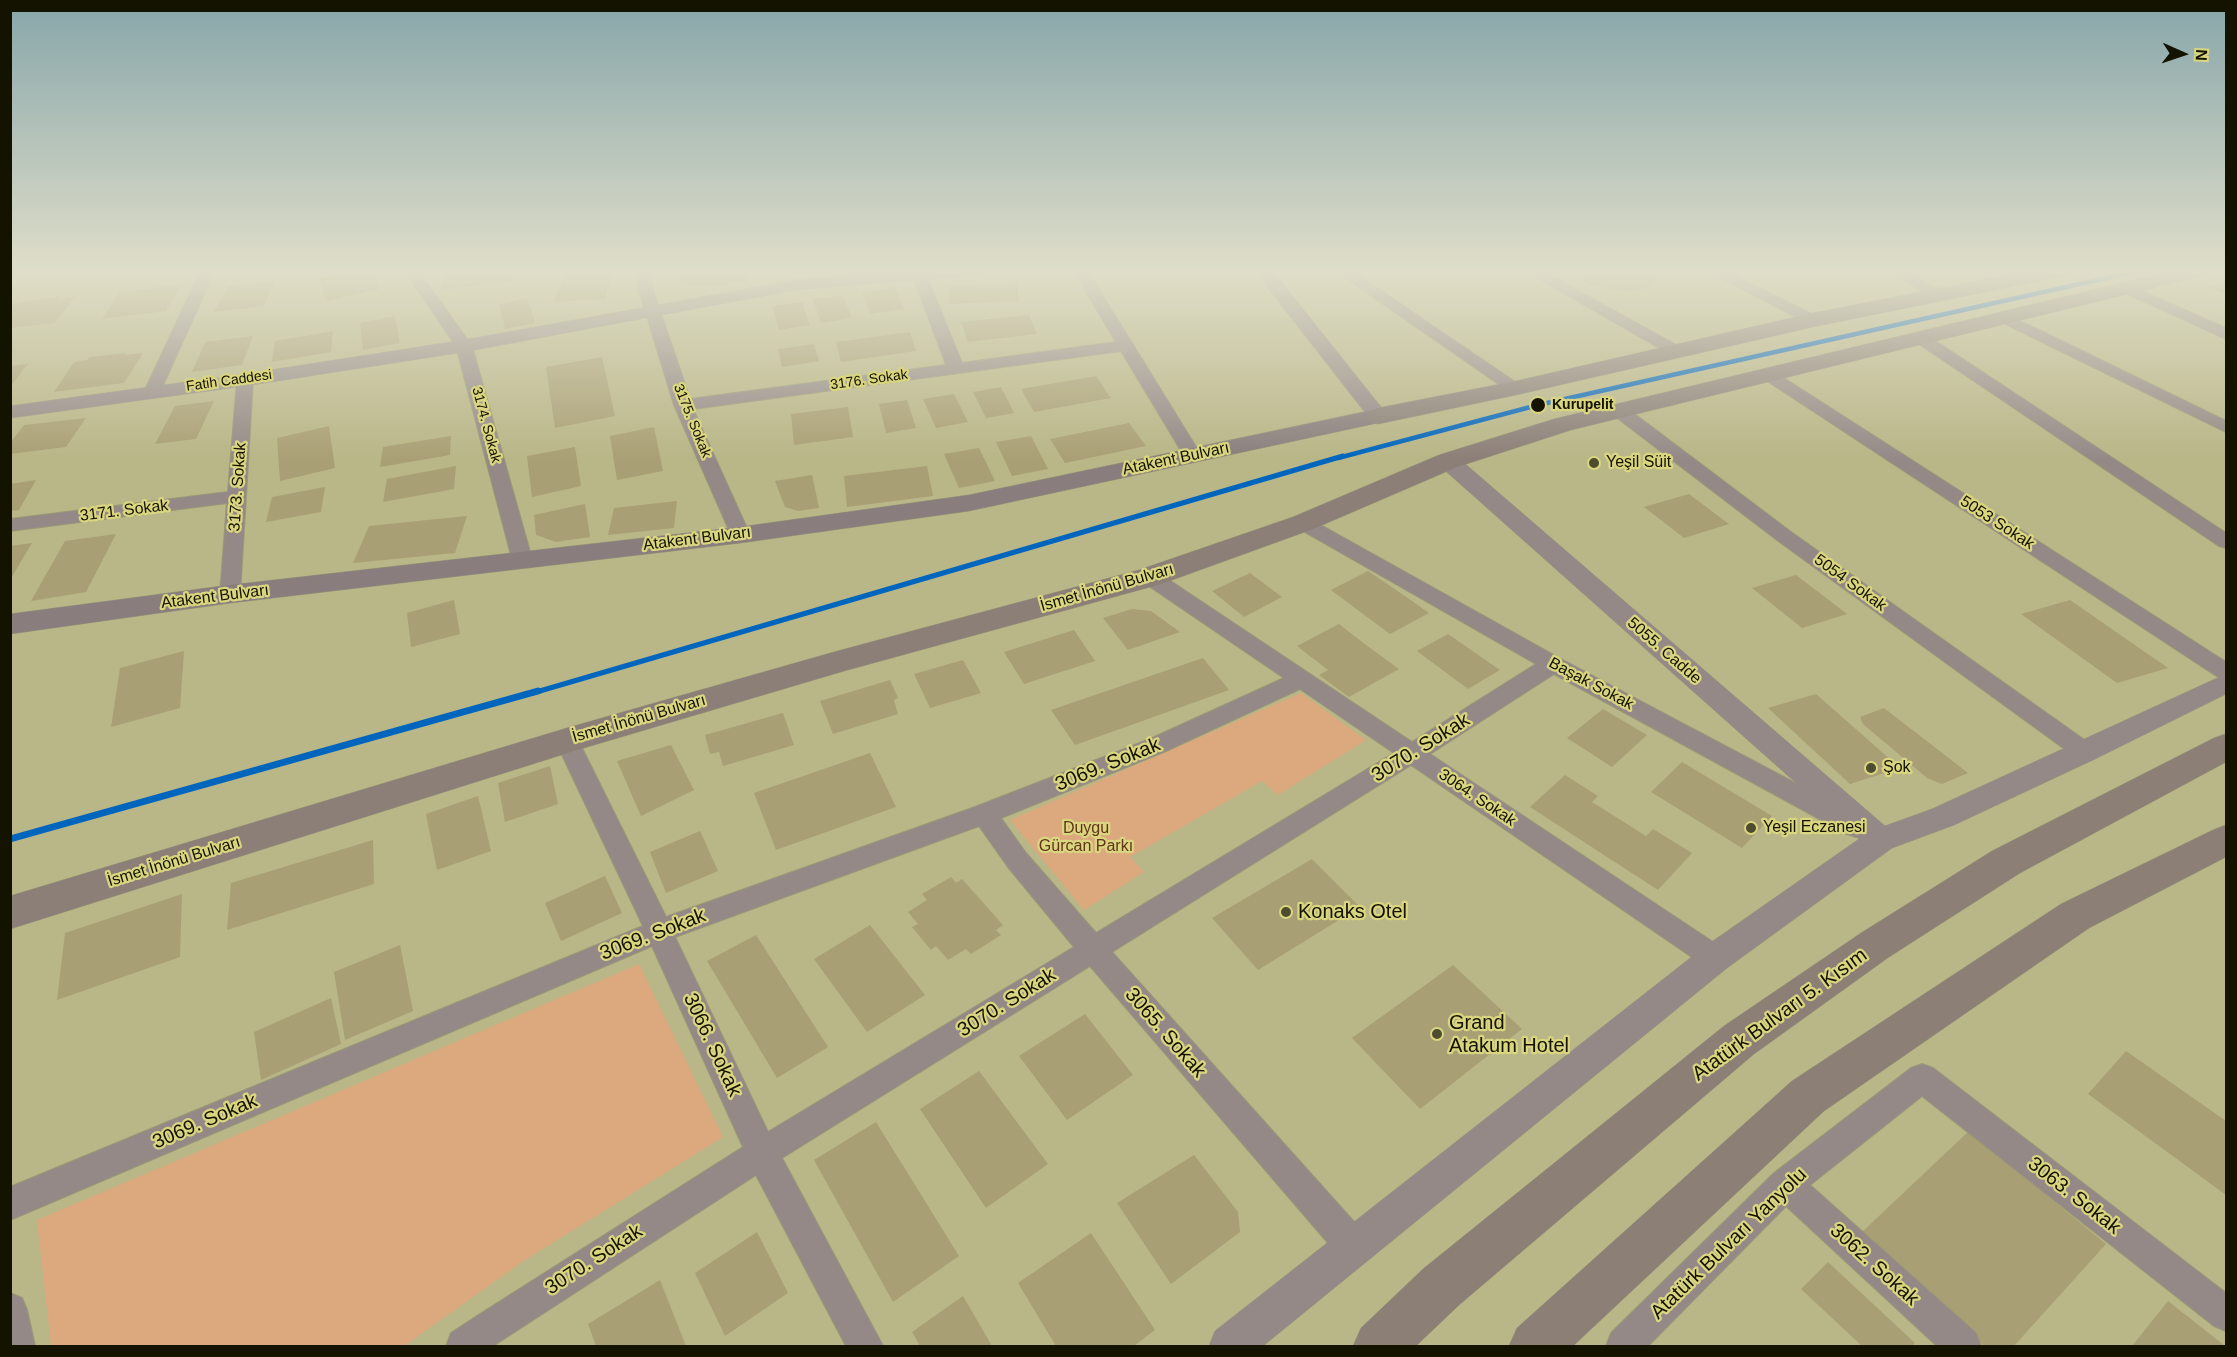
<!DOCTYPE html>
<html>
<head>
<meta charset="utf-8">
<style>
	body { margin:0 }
	#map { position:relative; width:2237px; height:1357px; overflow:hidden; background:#b9b687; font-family:Arial,sans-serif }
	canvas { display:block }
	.frame { position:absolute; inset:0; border:12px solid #141300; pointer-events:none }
	.north { position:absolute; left:2153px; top:24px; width:60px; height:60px; -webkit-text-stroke:4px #dad680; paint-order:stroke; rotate:93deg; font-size:16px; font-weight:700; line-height:24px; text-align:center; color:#141300 }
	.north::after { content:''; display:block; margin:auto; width:21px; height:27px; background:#141300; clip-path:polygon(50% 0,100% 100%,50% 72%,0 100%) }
</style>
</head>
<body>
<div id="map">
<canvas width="2237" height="1357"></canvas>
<div class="frame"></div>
<div class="north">N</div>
</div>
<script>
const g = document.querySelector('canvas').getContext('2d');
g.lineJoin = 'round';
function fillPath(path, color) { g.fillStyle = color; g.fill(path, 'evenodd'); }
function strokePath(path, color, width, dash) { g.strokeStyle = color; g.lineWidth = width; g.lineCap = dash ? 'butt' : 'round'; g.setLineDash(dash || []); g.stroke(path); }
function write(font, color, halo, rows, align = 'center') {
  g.font = font + ' Arial,sans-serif'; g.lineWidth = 4.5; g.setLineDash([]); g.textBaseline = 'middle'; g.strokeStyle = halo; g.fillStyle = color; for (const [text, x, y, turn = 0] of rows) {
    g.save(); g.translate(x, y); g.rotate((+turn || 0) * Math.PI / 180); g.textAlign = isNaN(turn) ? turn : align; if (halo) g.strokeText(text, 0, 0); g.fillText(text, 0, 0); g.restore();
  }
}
fillPath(new Path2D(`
	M1301,693L1366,740L1278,795L1262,781L1130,857L1144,872L1084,910L1010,820Z
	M639,964L723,1137L525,1260L404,1346H51L37,1220Z`), '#dba97d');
fillPath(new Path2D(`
	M44,270H90V272L38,278Z
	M359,270H373L380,289L326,301L319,278Z
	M483,270H519L518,281L441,290L445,274Z
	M593,270H615L605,299L553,302L566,272Z
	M682,270H750L746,281L729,282L728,285L689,286L690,284H677Z
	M1567,270H1642L1663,278L1648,288L1631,291L1609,289L1590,285L1575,278Z
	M275,281L264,306L214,312L228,286Z
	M1017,283L1019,301L949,304L950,286Z
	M2226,283V294L2209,287Z
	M166,286L165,288L181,286L166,311L102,319L119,293Z
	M895,288L904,309L870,314L862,292Z
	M843,295L852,318L821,323L813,299Z
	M59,296L58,299L75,297L55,323L10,328V304Z
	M527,298L535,323L505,329L499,304Z
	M802,302L810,325L779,330L772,306Z
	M1029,315L1037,334L968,342L961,322Z
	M395,316L400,343L363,350L360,323Z
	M333,331L331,352L272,362L275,341Z
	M910,332L916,351L841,362L836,342Z
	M253,336L242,365L192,372L205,342Z
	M814,344L819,361L782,367L778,349Z
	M127,353L125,355L143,353L124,383L54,392L74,362L87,360L90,357Z
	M602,357L615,416L555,428L546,367Z
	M28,364L10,387V366Z
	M1096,376L1111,398L1034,412L1021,389Z
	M1001,387L1014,413L986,418L973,392Z
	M954,394L968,422L936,428L923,399Z
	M907,400L916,428L886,433L879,404Z
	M214,401L196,439L155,444L175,406Z
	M848,407L853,437L794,445L791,414Z
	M86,418L66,447L10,454V443L24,425Z
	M1129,423L1146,446L1065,463L1050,439Z
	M329,426L335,468L280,481L277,438Z
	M654,427L663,471L617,480L610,436Z
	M451,436L450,455L380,467L383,447Z
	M1031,436L1048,469L1012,476L996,442Z
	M575,447L581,486L532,497L527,456Z
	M979,448L995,481L959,488L944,454Z
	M456,466L454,489L383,502L387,479Z
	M927,466L933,496L847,507L844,476Z
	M812,475L819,508L798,511L785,507L775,481Z
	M36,480L19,510L10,511V484Z
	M325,487L321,512L266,522L272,497Z
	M1689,494L1729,524L1684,538L1644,507Z
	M677,501L674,528L608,535L614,508Z
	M585,504L590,537L556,542L536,535L534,515Z
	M467,516L455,553L353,563L369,526Z
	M116,534L86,592L31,601L65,541Z
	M32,543L10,580V546Z
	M1368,571L1402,594L1429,613L1390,634L1331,590Z
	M1250,573L1282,597L1244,617L1212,591Z
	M1796,575L1847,614L1802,628L1752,588Z
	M454,600L460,634L411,647L407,613Z
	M2070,600L2168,668L2117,683L2021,614Z
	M1132,609L1151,611L1180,632L1128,650L1103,618Z
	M1339,624L1370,648L1399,669L1349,697L1319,675L1328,670L1297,646Z
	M1074,630L1095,661L1024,684L1004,652Z
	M1448,634L1500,670L1468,689L1417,651Z
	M184,651L180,708L111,727L120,668Z
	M1203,658L1229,690L1075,745L1051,710Z
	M963,660L981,693L930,708L914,674Z
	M890,680L898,698L894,700L898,714L833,734L820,701Z
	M1816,694L1900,768L1850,784L1768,708Z
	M1884,708L1968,773L1942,784L1927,778L1863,724L1860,717Z
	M1603,709L1647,735L1612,767L1567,738Z
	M783,713L794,745L723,766L719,752L710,754L705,735Z
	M671,745L694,790L641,816L617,761Z
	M870,753L896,807L776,850L754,793Z
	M1682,762L1772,816L1742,848L1651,792Z
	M550,766L558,804L505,822L498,783Z
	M1565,775L1598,796L1592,802L1646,836L1653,829L1692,853L1658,890L1530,807Z
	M478,796L491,851L437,870L426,814Z
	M700,831L718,871L666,893L650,852Z
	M373,840L374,884L227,930L231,883Z
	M1312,859L1360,907L1258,970L1212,918Z
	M605,876L622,913L561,941L545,903Z
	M951,877L956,883L962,879L1003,925L996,930L1001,935L971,954L966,949L948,960L936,946L931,950L912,927L918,924L908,912L927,900L922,894Z
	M182,894L180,957L57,1000L65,933Z
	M870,925L925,995L867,1032L814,959Z
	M756,935L828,1047L777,1078L707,961Z
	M400,945L413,1011L345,1040L334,972Z
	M1453,965L1522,1029L1420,1109L1352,1038Z
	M331,998L341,1044L261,1080L254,1032Z
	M1085,1014L1133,1075L1067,1120L1019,1056Z
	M2126,1051L2226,1121V1195L2088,1094Z
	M979,1071L1048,1164L986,1208L920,1109Z
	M876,1122L959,1256L893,1302L814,1160Z
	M1969,1131L2106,1244L2014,1346H1984L1861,1233Z
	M1194,1155L1238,1212L1240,1232L1171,1284L1117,1203Z
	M757,1232L788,1293L725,1336L695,1273Z
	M1091,1233L1155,1330L1134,1346H1056L1018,1283Z
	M1828,1262L1915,1343L1912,1346H1862L1801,1289Z
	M660,1280L686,1346H596L588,1324Z
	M963,1296L992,1346H920L912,1332Z
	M2168,1301L2225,1346H2132Z`), '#a99f74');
const minor = new Path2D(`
	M201,270H215L160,392L152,397L146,396L144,392Z
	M404,270H418L472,346L532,559L529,563L522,565L515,563L512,559L456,346Z
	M639,270H653L651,284L690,399L946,365L912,274L917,270L924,271L926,274L962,363L1116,342L1073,270H1087L1201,455L1198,459H1186L1121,351L693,409L750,535L747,539H733L674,405L637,284Z
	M1334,270H1351L1524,388L1516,393L1510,392Z
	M1523,270H1541L1680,347L1682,350L1674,355L1668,353Z
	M1705,270H1723L1818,317L1821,320L1813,325L1808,323Z
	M1884,270H1902L1948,295L1941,299L1936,298Z
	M2126,284L2226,328V339L2121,291L2119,288Z
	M2002,312L2226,421V432L1997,320L1994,317L1997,314Z
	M1919,332L1925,334L2226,533V548L2219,546L1913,340L1911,337Z
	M1767,369L1773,371L2226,662V679L2218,677L1761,377L1759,374Z
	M245,375L253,380L240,594L237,599L230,601L223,599L220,594L227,503L10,531V519L228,492L237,380Z
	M1618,405L1624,406L1791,532L2093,746L2097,752L2093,758L2085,761L2077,758L1777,540L1612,414L1609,410L1612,406Z
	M1303,517L1310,519L1561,659L1865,820L1869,827L1865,834L1856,837L1847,834L1554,674L1430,754L1725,950L1729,958L1725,966L1715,970L1705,966L1411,765L1112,952L1365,1234L1370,1246L1365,1258L1353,1263L1341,1258L1090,966L782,1158L883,1346H846L756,1175L493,1346H446L451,1333L480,1314L743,1147L652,946L10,1220V1187L643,926L555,740L559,734L567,731L575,734L666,917L975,807L1150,739L1284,678L1143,582L1140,577L1143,572L1150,571L1157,572L1412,742L1536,664L1296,527L1293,523L1296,519ZM1300,689L1394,753L1096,933L1026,853L1001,818L1166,751ZM979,826L1008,867L1074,947L768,1132L675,937Z
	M1922,1064L1933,1068L2226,1293V1331L2214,1326L1922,1096L1810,1185L1976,1333L1981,1346H1937L1786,1206L1648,1346H1606L1611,1333L1774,1173L1911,1068Z
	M10,1293L22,1298L27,1310L35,1346H10Z`);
const tertiary = new Path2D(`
	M915,270H989L986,274L980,275L795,290L464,352L245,386L10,418V406L245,374L464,340L795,280Z
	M1254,270H1272L1385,412L1388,416L1385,420L1378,422L1371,420Z
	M1448,454L1456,456L1885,826L1932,809L2226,674V694L2095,759L1954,825L1892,848L1727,968L1263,1346H1209L1215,1331L1703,948L1859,839L1440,466L1437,461L1440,456Z`);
const secondary = new Path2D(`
	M1378,409L1387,411L1390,416L1387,421L969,511L740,543L230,603L10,634V614L230,585L740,527L969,495Z`);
const primary = new Path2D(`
	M2032,270H2075L2071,274L2064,276L1813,327L1516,395L1378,424L1369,421L1365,416L1369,411L1378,408L1516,381L1813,313Z
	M2176,270H2214L2210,274L1571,430L1457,467L1313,529L1161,584L844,671L577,750L10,929V896L567,728L834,652L1139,570L1293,517L1439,455L1554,419Z`);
const trunk = new Path2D(`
	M2226,734V762L2020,873L1889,957L1754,1054L1459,1305L1416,1346H1353L1361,1328L1423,1269L1724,1026L1861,933L1992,851L2214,738Z
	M2226,825V857L2089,928L1824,1111L1573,1346H1509L1517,1328L1792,1081L2061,904L2213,830Z`);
strokePath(minor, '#9a9976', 2);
strokePath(tertiary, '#9a9976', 1);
strokePath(secondary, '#9a9976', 1);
strokePath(primary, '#9a9976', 1);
strokePath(trunk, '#9a9976', 1);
fillPath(minor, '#948987');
fillPath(tertiary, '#948987');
fillPath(secondary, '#897e7d');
fillPath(primary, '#8b7f78');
fillPath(trunk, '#8c8076');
strokePath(new Path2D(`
	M1338,458L1538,405L2142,270`), '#0065bd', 4.5);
strokePath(new Path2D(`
	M533,693L1343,456`), '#0065bd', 5);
strokePath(new Path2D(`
	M10,839L538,691`), '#0065bd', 7);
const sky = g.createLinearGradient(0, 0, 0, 460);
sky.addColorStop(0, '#87a6aa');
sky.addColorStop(0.59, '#e0dec9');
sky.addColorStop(1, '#e0dec900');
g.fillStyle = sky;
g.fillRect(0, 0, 2237, 460);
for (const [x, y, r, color] of [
	[1538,405,8,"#141300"],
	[1594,463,6,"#4e4c2f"],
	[1871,768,6,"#4e4c2f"],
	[1751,828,6,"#4e4c2f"],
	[1286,912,6,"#4e4c2f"],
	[1437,1034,6,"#4e4c2f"]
]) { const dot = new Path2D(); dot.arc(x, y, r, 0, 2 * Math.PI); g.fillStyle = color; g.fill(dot); strokePath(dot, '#dad680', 2); }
write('14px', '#141300', '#dad680', [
	["3176. Sokak",869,380,-8],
	["Fatih Caddesi",229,381,-8],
	["3175. Sokak",692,421,68],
	["3174. Sokak",486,425,75]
]);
write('bold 14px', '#141300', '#dad680', [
	["Kurupelit",1552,405]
], 'left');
write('16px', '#141300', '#dad680', [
	["Atakent Bulvarı",1176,459,-12],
	["3173. Sokak",238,487,-86],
	["3171. Sokak",124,511,-7],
	["5053 Sokak",1997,523,33],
	["Atakent Bulvarı",697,539,-7],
	["5054 Sokak",1850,583,36],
	["İsmet İnönü Bulvarı",1107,588,-16],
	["Atakent Bulvarı",215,597,-7],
	["5055. Cadde",1664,651,41],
	["Başak Sokak",1591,684,28],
	["İsmet İnönü Bulvarı",639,719,-16],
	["3064. Sokak",1477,798,34],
	["İsmet İnönü Bulvarı",174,862,-17]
]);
write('16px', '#141300', '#dad680', [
	["Yeşil Süit",1606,463],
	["Şok",1883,768],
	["Yeşil Eczanesi",1763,828]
], 'left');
write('16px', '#63331a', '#dad680', [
	["Duygu",1086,829],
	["Gürcan Parkı",1086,847]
]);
write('20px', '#141300', '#dad680', [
	["3070. Sokak",1421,748,-32],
	["3069. Sokak",1108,765,-22],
	["3069. Sokak",653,935,-21],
	["3070. Sokak",1007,1003,-32],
	["Atatürk Bulvarı 5. Kısım",1780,1015,-36],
	["3065. Sokak",1165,1033,49],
	["3066. Sokak",712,1045,65],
	["3069. Sokak",205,1122,-23],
	["3063. Sokak",2074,1196,38],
	["Atatürk Bulvarı Yanyolu",1729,1244,-44],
	["3070. Sokak",594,1260,-33],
	["3062. Sokak",1874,1265,42]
]);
write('20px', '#141300', '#dad680', [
	["Konaks Otel",1298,912],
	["Grand",1449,1023],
	["Atakum Hotel",1449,1046]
], 'left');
</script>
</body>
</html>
